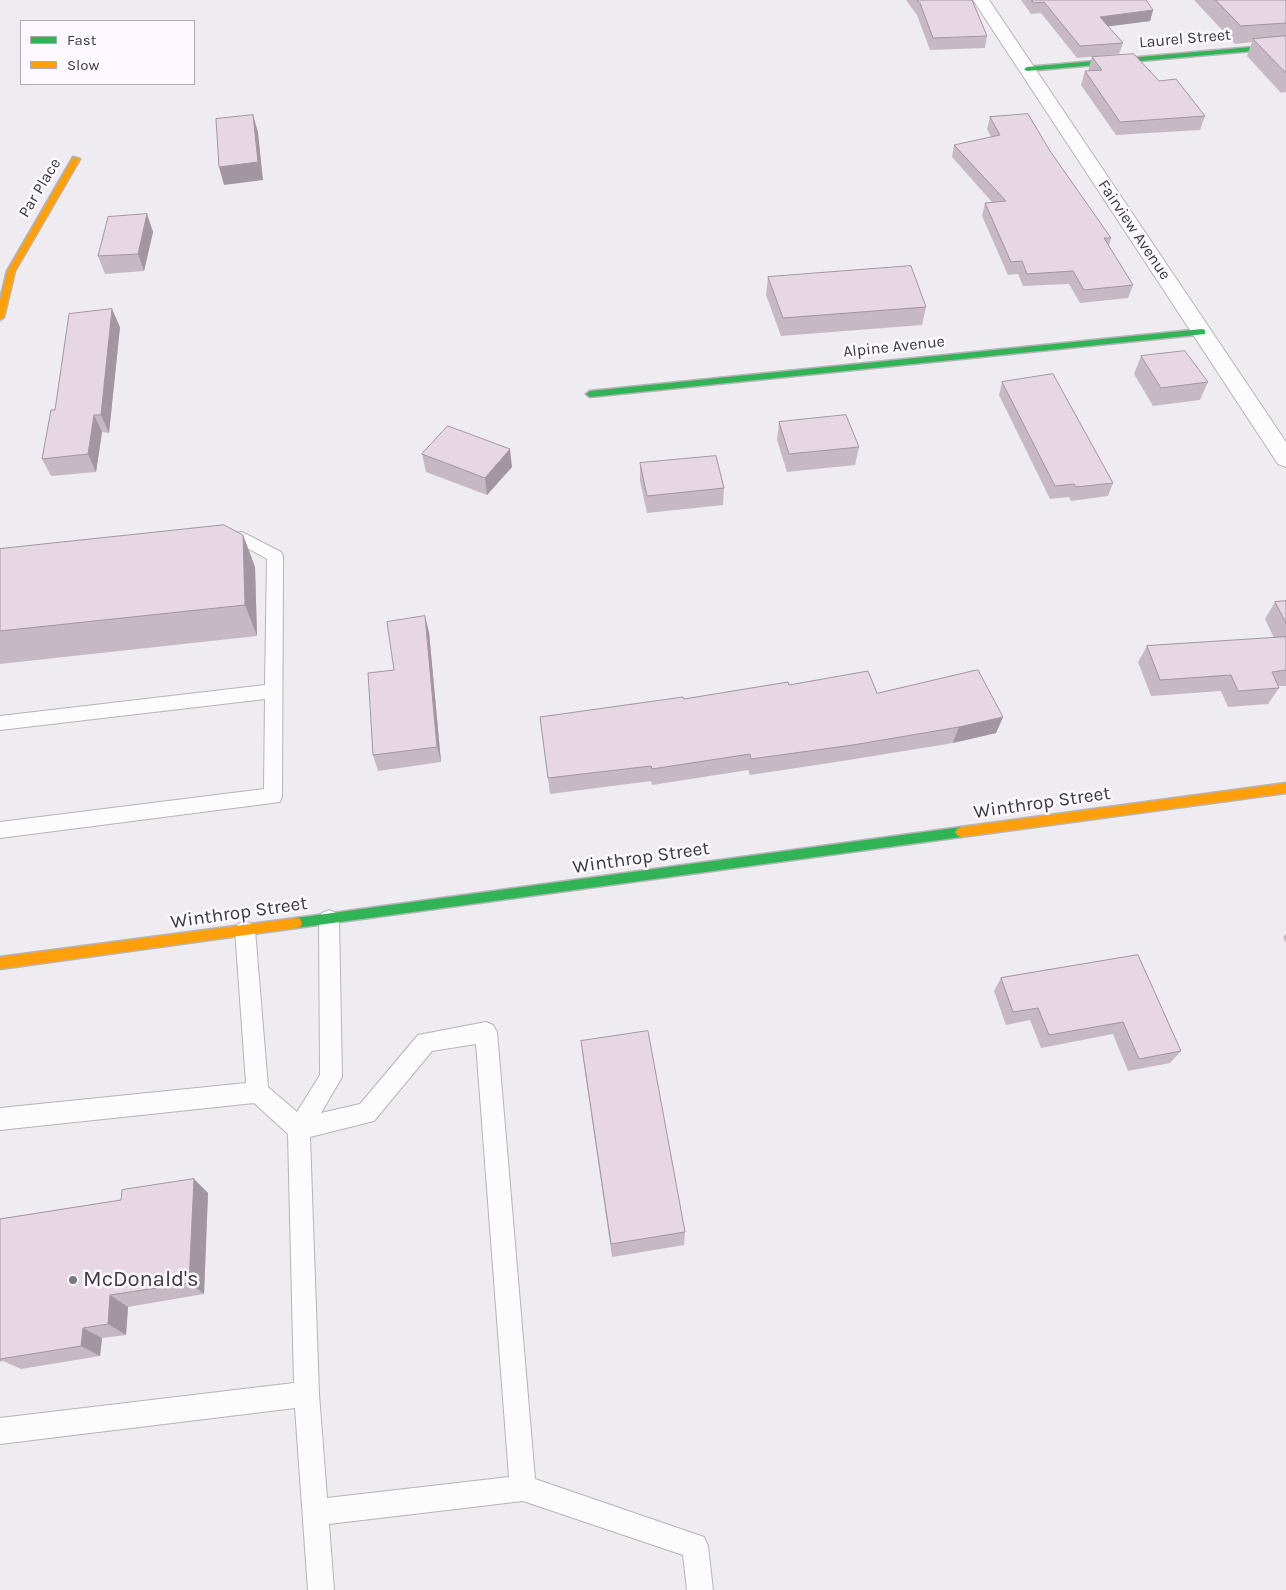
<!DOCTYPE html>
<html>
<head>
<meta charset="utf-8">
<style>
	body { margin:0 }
	#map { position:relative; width:1286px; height:1590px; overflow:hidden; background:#eeecf0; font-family:Karla,sans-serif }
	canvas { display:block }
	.legend { position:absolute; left:20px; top:20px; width:175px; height:65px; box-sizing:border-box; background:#fcf8ff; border:1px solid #afacb1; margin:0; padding:6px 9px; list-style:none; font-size:15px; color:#3c3b3d }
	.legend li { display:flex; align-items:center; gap:10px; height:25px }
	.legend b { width:25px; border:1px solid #afacb1 }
</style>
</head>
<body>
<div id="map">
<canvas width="1286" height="1590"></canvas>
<ul class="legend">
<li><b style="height:6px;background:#30b455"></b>Fast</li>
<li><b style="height:6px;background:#ff9f0a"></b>Slow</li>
</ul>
</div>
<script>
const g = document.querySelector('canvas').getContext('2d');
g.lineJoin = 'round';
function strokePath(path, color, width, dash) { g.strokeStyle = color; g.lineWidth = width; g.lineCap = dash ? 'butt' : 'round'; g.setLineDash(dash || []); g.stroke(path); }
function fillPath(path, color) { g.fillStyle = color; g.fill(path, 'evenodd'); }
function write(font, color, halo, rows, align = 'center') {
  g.font = font + ' Karla,sans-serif'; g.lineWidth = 5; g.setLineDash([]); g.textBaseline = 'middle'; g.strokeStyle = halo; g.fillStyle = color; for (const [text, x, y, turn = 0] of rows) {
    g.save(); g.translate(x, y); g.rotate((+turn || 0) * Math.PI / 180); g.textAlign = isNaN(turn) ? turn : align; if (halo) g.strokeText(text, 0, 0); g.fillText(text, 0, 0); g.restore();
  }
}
const lane = new Path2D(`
	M242,532L281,552L283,556L282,796L280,802L0,838V822L264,789L265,699L0,730V716L265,685L267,559L240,544H214L212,540L214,536Z
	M329,910L336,913L339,919L342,1077L321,1113L360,1104L418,1035L486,1022L493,1025L497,1032L535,1479L704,1537L708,1546L713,1590H687L683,1555L523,1501L329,1524L334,1590H308L295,1408L0,1444V1418L294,1383L288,1134L254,1103L0,1130V1108L246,1083L235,930L238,924L245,921L252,924L255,930L268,1087L297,1112L320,1075L319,919L322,913ZM476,1044L509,1477L327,1498L319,1394L310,1137L374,1121L432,1051Z`);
const street = new Path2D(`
	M973,0H989L1286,442V467L1278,464Z`);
const fast = new Path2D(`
	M1286,44V48L1027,71L1024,69L1027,67Z
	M1202,329L1205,330V334L590,397L586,394L590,391Z
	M961,827L965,829L967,832L965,835L961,837L296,928L292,927L290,923L292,919L296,918Z`);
const slow = new Path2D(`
	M73,157L80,159L15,271L4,317L0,320V300L7,271Z
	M1286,783V793L961,837L957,835L955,832L957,829L961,827Z
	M296,918L300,919L302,923L300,927L296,928L0,969V957Z`);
strokePath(lane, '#b5b4b7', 2);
strokePath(street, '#b5b4b7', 2);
strokePath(fast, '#b5b4b7', 3);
strokePath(slow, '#b5b4b7', 3);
fillPath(lane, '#fcfcfd');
fillPath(street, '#fcfcfd');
fillPath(fast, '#30b455');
fillPath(slow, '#ff9f0a');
fillPath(new Path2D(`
	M906,0H972L987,36L985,48L930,50L917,15Z
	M1021,0H1146L1153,10L1150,21L1108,26L1123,43L1119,54L1077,58L1041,13L1031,14Z
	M1194,0H1286V92L1281,93L1247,56L1252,42L1235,44Z
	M1092,57L1159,81L1205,116L1200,130L1116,135L1081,85L1085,71H1088Z
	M990,117L1050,151L1111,238L1109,246L1133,285L1128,298L1080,303L1069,284L1023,286L1018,274L1008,275L982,216L985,203L992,202L952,157L954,145L991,137L987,129Z
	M147,214L153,232L144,271L105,274L98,256Z
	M768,277L926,307L922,325L781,336L766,295Z
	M120,327L109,433L102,432L96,472L51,476L42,459L55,410Z
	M1141,356L1208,382L1200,400L1153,406L1134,374Z
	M1002,382L1113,483L1108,496L1071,501L1069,497L1050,499L999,395Z
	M779,422L859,447L855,465L787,472L777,440Z
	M422,454L512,467L487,495L426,472Z
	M640,463L724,488L723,505L647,513L640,481Z
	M243,535L255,567L257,636L0,664V549Z
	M1286,601V686H1279V688L1268,704L1228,707L1221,691L1151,696L1138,662L1147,646L1274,638L1265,619L1275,602Z
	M429,632L441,762L378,771L373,755L394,670Z
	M789,685L877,693L1003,717L996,733L953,743L849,760L750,775L748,770L652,785L651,781L550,794L540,717Z
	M1286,934V943L1283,937Z
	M1138,955L1181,1051L1170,1063L1128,1071L1113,1034L1041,1048L1030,1020L1006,1025L994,991L1001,978Z
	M581,1041L685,1232L684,1245L612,1257L583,1058Z
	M194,1179L208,1193L204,1294L128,1307L126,1335L102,1338L100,1356L21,1369L3,1361L0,1362V1219L121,1200Z`), '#c7b9c4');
fillPath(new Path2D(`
	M1153,10L1150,21L1097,28L1100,17Z
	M253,115L258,132L263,180L224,185L219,167Z
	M147,214L153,232L144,271L138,254Z
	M112,309L120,327L109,433L101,415Z
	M94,415L102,432L96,472L88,454Z
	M510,449L512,467L487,495L485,478Z
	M243,535L255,567L257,636L245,605Z
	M425,616L429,632L441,762L437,747Z
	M1003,717L996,733L953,743L959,727Z
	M194,1179L208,1193L204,1294L189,1283Z
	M110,1295L128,1307L126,1335L108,1324Z
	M83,1328L102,1338L100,1356L81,1346Z`), '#a296a0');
const building = new Path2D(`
	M917,0H972L987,36L933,38L920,3Z
	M1032,0H1146L1153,10L1100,17L1123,43L1080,46L1044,2L1034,3Z
	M1216,0H1286V23L1241,26Z
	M1286,36V73L1253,39Z
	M1134,54L1159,81L1176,79L1205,116L1120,122L1085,71L1102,70L1092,57Z
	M1028,114L1050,151L1111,238H1104L1133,285L1084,290L1073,271L1027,274L1022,261L1011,262L985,203L1006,201L954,145L1000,135L990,117Z
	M253,115L258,162L219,167L216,119Z
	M147,214L138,254L98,256L108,217Z
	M911,266L926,307L783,318L768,277Z
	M112,309L101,415H94L88,454L42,459L51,410H55L69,314Z
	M1185,351L1208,382L1161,388L1141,356Z
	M1053,374L1113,483L1076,487L1074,484L1055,486L1002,382Z
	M846,415L859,447L789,454L779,422Z
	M448,426L510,449L485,478L422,454Z
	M716,456L724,488L647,496L640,463Z
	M224,525L243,535L245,605L0,631V549Z
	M1286,601V623L1275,602Z
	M425,616L437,747L373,755L368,673L394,670L387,622Z
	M1286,637V670L1272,672L1279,688L1238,691L1231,675L1160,680L1147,646Z
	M978,670L1003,717L959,727L853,745L751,759L750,754L652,769L651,766L548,778L540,717L683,697L684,699L788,682L789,685L868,671L877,693Z
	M1138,955L1181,1051L1139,1059L1123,1022L1049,1035L1038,1008L1013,1012L1001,978Z
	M648,1031L685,1232L611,1244L581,1041Z
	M194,1179L189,1283L110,1295L108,1324L83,1328L81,1346L0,1359V1219L121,1200L122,1190Z`);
fillPath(building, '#e7d7e4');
strokePath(building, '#a296a0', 1);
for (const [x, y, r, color] of [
	[73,1280,5,"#7a797c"]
]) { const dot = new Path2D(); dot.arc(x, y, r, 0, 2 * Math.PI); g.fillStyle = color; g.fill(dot); strokePath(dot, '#fcf8ff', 2); }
write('16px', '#3c3b3d', '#fcf8ff', [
	["Laurel Street",1185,39,-5],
	["Par Place",40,188,-59],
	["Fairview Avenue",1134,230,56],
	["Alpine Avenue",894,347,-6]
]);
write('19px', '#3c3b3d', '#fcf8ff', [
	["Winthrop Street",1042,803,-8],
	["Winthrop Street",641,858,-8],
	["Winthrop Street",239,913,-8]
]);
write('22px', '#3c3b3d', '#fcf8ff', [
	["McDonald's",83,1280]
], 'left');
</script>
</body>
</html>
